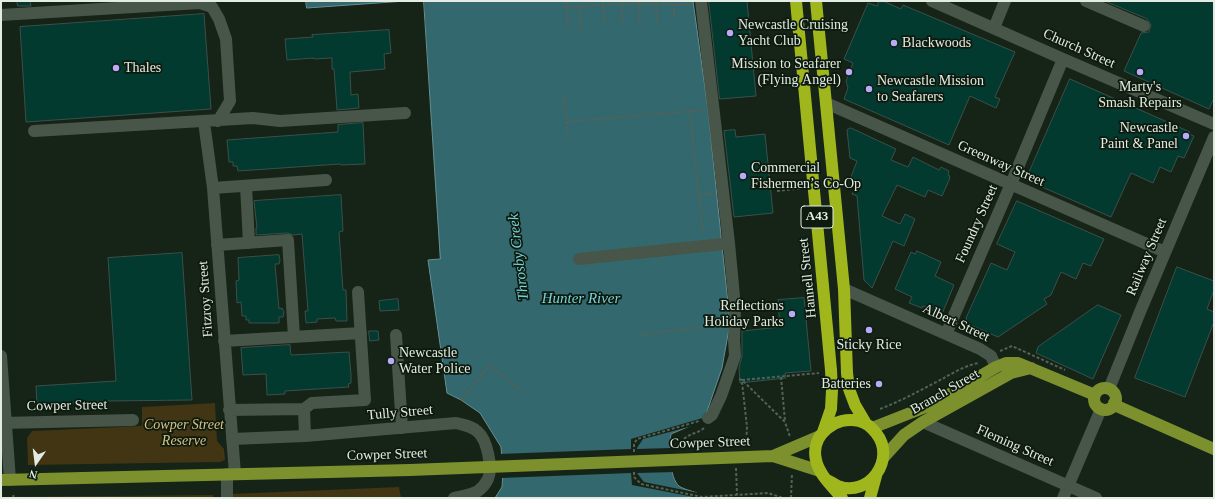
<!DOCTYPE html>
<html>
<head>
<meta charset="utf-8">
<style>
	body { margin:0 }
	#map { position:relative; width:1215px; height:499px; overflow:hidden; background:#162317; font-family:"Times New Roman",serif }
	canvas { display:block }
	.frame { position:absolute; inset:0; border:2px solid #e3ebe3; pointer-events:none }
	.north { position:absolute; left:16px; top:443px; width:40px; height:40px; -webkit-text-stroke:3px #0d1a0e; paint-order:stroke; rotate:194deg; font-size:11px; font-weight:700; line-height:16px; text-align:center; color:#e3ebe3 }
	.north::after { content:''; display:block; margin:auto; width:14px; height:18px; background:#e3ebe3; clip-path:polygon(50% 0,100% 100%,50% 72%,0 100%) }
</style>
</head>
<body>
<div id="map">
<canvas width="1215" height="499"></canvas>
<div class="frame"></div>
<div class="north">N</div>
</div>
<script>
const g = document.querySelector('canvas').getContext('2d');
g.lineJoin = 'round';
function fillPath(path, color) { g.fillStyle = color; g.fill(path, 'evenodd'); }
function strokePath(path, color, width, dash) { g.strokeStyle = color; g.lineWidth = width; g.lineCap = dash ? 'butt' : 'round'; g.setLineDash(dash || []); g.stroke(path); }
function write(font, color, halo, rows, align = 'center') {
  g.font = font + ' "Times New Roman",serif'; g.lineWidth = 3.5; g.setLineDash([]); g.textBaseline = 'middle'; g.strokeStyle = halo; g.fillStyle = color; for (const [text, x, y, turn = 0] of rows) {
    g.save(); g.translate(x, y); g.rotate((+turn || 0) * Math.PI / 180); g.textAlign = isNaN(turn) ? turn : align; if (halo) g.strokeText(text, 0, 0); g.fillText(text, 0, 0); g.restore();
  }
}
fillPath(new Path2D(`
	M215,403L217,441L224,449L225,460L220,462L28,465L27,438L32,431L142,426V407Z
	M399,487L401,498H231V494Z
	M213,495V498H1V497Z`), '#413514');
const water = new Path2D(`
	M306,1H406L307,8Z
	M424,1H693L708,110L730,323L722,368L704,420L671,434C669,446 669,478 679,486C683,489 692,491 697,493V498H495L502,487L503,472L501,447L480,413L461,400L447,393L428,260L440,259Z`);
fillPath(water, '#33686e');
strokePath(water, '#688f91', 1);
fillPath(new Path2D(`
	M706,417L705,422L700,424L643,439L637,448V449L671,448L675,472L637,473L644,482L699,493V498L632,485L631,473L500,478L499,454L631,449V439Z`), '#162317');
const building = new Path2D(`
	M17,1H30L31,6H18Z
	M709,1H747L756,96L720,99Z
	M879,1H883L901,9L903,5L1015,52L995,97L1000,99L996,108L970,96L949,145L844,99L848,88L846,81L853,63L844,59L868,3L877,6Z
	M1105,1H1214V98L1209,109L1124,71L1141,33L1149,32L1151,25L1147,19Z
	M204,14L211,109L26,122L20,27Z
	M389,30L391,53L384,54L385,69L350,72L351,95L358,94L359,108L337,110L334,69H332V58L314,59V58L287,60L285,39L313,37L312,35Z
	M1070,79L1190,132L1189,134L1194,136L1184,158L1178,156L1171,172L1160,167L1153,183L1131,173L1111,217L1026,180Z
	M363,123L365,164L341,165L340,164L238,171L237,166H233V162H229L227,140L338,132V125Z
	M851,128L896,149L891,160L908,167L913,157L939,170L941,167L949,171L948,175L950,176L949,178H950L942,196L928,190L925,197L897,185L882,216L900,224L905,214L915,219L904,246L893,241L872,288L864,280L857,196L852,194L858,181L851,177L857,161L850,158L847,130Z
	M735,130L736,137L765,134L773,213L734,217L724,131Z
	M341,195L343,231L339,232L343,290H346L347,321H336L335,318L317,319V322L306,323L305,311H308L302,234L293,235L287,233L256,235V228H257L254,201Z
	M1017,201L1104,239L1091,266L1083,263L1076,279L1061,272L1051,295L1044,299L1047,304L998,337L968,324L966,318L991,263L1007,270L1015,252L997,244Z
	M917,251L941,262L935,276L954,285L942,314L923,306L922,308L909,303L912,297L895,289L911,252L915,254Z
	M182,253L192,400L108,401L37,405L36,386L116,381L108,258Z
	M279,255L280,260L279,264H275L279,309L282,308L284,312L283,317H279V323H249V320H246V316H242L241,302L237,303L236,281L239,280L238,258Z
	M1177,267L1214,281V290L1207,309L1214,312V322L1185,397L1135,378Z
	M804,298L811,371L785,373L786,378L740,383L739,368L742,356V331L780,327L778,300Z
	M398,299L399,310L380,311L379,301Z
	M1098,305L1121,315L1093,379L1036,353L1038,347Z
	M369,331H378L379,340L370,341Z
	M290,345L291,355L349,352L351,374V383L348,384L349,387L285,391V394L267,395L266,374L243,375L241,348Z`);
fillPath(building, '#023a30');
strokePath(building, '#3a504a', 1);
strokePath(new Path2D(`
	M566,1L568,28
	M586,1V6
	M639,1L640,23
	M621,4L622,24
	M656,4L657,23
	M603,5L604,25
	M580,6L581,30
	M567,7L622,4L691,5
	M674,16V5
	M564,96L568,141
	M690,111L703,235
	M567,122L703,110
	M777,191L804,188
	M699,195L712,194
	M640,335L723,324
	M1000,351L1012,346L1065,370
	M781,377L785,421
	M739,379L742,380L785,422L790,437
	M742,380L819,373
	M742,382L747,427L746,444
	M461,400L490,365L522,392
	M880,409C901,401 921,390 942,379C953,373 966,365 979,363
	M681,443C688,432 696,435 704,428
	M634,452V444L637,439L699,421
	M736,468L737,495
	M634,472V477L641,484L702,497L768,493L783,498
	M13,498L14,493
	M791,498L792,473`), '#556156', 2, [3, 2]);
strokePath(new Path2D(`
	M701,1L729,243L735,307L734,340L735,356L721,396L712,415L708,418
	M932,1L1063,59L1214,124
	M1086,1L1144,26
	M1,15L200,3L212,7L219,19L226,39L230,101L218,121
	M994,28L1005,1
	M826,103L1165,252
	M204,122L213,188L235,474
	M34,131L253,118L280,121L405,113
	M246,186L249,243
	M213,188L326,180
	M217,245L288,240L294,337
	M579,259L723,244
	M844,289L980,349L991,356L996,367
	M946,334L1011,184L1063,59
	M396,335L402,428
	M224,341L361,333
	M1,356L10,480
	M1109,389L1140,312L1214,137
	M229,410L304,409
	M923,422L1096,498
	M1,423L133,420
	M305,436L304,409L312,403L365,400L358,292
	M232,439L305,436L456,423C464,425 472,426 478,432C487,440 493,468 488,479C486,483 482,488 478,491C471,495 462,496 454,498
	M227,474V498
	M1063,498L1101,409`), '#475648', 12);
strokePath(new Path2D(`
	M1094 399a11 11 0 1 1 22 0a11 11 0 1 1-22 0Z
	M1114,403L1119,407L1214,449
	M872,428L933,404L996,367L1006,363H1018L1095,395
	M773,456L820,471
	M884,457L904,435L923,422L1011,373L1031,368
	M1,480L410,470L773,456L820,436`), '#7c902e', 12);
strokePath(new Path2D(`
	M796,1L831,370L832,390L831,409L823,432
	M816,1L844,289L847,373L849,389L855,405L865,422
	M827,480C831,482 834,484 838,486C869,498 897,459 876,433C871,427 867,423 859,421C836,415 810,435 816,460C819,475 833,487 842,498
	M870,498L876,476`), '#a0b61d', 12);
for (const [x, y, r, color] of [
	[730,33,4,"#b8abf7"],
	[894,43,4,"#b8abf7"],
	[116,68,4,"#b8abf7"],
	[849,72,4,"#b8abf7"],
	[1140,72,4,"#b8abf7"],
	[869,89,4,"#b8abf7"],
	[1186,136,4,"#b8abf7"],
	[743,176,4,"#b8abf7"],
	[792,314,4,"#b8abf7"],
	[869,330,4,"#b8abf7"],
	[391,361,4,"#b8abf7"],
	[879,384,4,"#b8abf7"]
]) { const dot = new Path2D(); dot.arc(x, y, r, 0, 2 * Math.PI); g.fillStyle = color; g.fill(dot); strokePath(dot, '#0d1a0e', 1.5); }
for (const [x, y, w] of [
	[817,217,32]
]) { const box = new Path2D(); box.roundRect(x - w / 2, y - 11, w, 22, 3); g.fillStyle = '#0d1a0e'; g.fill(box); strokePath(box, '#e3ebe3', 1); }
write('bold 13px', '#e3ebe3', null, [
	["A43",817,217]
]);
write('14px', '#e3ebe3', '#0d1a0e', [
	["Newcastle Cruising",738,25],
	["Yacht Club",738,41],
	["Blackwoods",902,43],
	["Mission to Seafarer",841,64,"right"],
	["(Flying Angel)",841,80,"right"],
	["Thales",124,68],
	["Newcastle Mission",877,81],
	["to Seafarers",877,97],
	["Marty's",1140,87,"center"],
	["Smash Repairs",1140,103,"center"],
	["Newcastle",1178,128,"right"],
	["Paint & Panel",1178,144,"right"],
	["Commercial",751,168],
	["Fishermen’s Co-Op",751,184],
	["Reflections",784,306,"right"],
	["Holiday Parks",784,322,"right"],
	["Sticky Rice",869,345,"center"],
	["Newcastle",399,353],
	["Water Police",399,369],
	["Batteries",871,384,"right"]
], 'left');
write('14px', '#e3ebe3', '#0d1a0e', [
	["Church Street",1079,49,24],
	["Greenway Street",1001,164,24],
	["Foundry Street",977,224,-66],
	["Railway Street",1147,257,-67],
	["Hannell Street",808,278,-96],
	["Fitzroy Street",206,299,-94],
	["Albert Street",956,323,25],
	["Branch Street",945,392,-30],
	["Cowper Street",67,406,-1],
	["Tully Street",400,413,-5],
	["Cowper Street",710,443,-2],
	["Fleming Street",1015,446,24],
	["Cowper Street",387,455,-2]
]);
write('italic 14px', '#dbc282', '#0d1a0e', [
	["Cowper Street",184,425],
	["Reserve",184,441]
]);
write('italic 15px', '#77d1db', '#0d1a0e', [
	["Throsby Creek",519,257,-97],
	["Hunter River",581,299]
]);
</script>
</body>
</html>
